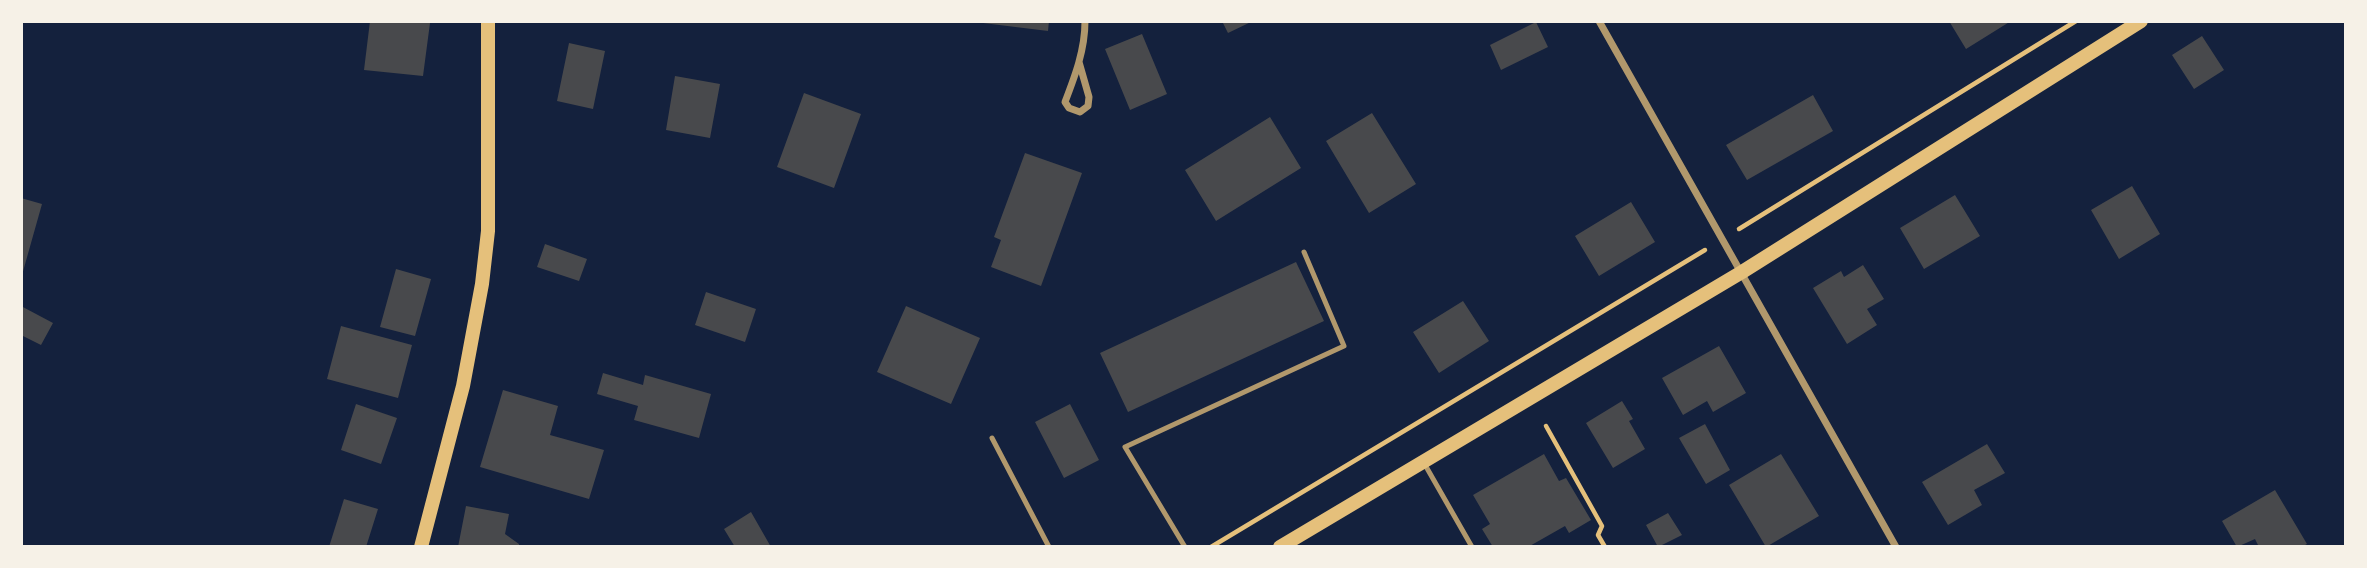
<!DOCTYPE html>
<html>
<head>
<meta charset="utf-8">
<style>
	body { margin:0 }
	#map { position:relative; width:2367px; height:568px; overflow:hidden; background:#14213d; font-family:Arial,sans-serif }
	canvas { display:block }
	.frame { position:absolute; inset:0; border:23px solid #f6f1e7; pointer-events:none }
</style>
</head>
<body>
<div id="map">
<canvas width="2367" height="568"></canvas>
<div class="frame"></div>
</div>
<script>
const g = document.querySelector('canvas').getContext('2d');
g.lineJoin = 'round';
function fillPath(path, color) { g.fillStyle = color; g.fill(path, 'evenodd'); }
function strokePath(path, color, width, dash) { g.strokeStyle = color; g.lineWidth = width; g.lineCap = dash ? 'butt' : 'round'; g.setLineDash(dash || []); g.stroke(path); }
fillPath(new Path2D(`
	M370,21L430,23L423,76L364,70Z
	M984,21H1049L1048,31L983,23Z
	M1222,21H1253L1228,33Z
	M1949,21H2011L1966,49Z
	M1536,22L1548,47L1501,70L1490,45Z
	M1142,34L1167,94L1130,110L1105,49Z
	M2202,36L2224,70L2194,89L2172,55Z
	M569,43L605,51L593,109L557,101Z
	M675,76L720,84L710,138L666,130Z
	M804,93L861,114L834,188L777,167Z
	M1813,95L1833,131L1747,180L1726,145Z
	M1372,113L1416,184L1369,213L1326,141Z
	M1270,117L1301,168L1216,221L1185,170Z
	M1025,153L1082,173L1041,286L991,267L1001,240L994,237Z
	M2132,186L2160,234L2119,259L2091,210Z
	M1955,195L1980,236L1924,269L1900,228Z
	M21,198L42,204L22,275H21Z
	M1631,202L1655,242L1599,276L1575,236Z
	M545,244L587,259L579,281L537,267Z
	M1296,262L1324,321L1128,412L1100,353Z
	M1863,265L1884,299L1867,309L1877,325L1847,344L1813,288L1841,271L1844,277Z
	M396,269L431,279L415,336L380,327Z
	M706,292L756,309L745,342L695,325Z
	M1463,301L1489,341L1439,373L1413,332Z
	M21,306L53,323L41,345L21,335Z
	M906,306L980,338L951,404L877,372Z
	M341,326L412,345L398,398L327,379Z
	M1719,346L1746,393L1713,412L1707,401L1683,415L1662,378Z
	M603,373L643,385L645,375L711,394L699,438L634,420L638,406L597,394Z
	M503,390L558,406L550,435L604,450L589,499L480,467Z
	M1622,401L1633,419L1629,421L1645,449L1613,468L1586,423Z
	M356,404L397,418L381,464L341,450Z
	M1070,404L1099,460L1064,478L1035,422Z
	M1705,424L1730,470L1706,484L1679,438Z
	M1987,444L2005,473L1974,490L1982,505L1948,525L1922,482Z
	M1544,454L1559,481L1566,478L1591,520L1569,533L1565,526L1528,547H1493L1482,529L1490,524L1473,495Z
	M1781,454L1819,516L1766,547L1729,485Z
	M2275,490L2307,544L2301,547H2259L2255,539L2237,547L2222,521Z
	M344,499L378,509L366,547H329Z
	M466,506L509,514L505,534L519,544V547H458Z
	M751,512L771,547H735L724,529Z
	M1668,513L1682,535L1658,547L1646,525Z`), '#48494c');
strokePath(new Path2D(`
	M1739,229L2076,21
	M1546,426L1602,526L1598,535L1605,547
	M1211,547L1705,250`), '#e5c07b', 4.5);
strokePath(new Path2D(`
	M992,438L1049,547
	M1424,463L1472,547
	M1185,547L1125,447L1344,346L1304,252`), '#b1986c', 5);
strokePath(new Path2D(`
	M1599,21L1896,547
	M1079,62L1089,97L1088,106L1080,112L1069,108L1065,102C1075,76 1085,50 1085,21`), '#b1986c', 7);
strokePath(new Path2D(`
	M421,547L463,386L482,284L488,231V21
	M1280,547L1742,272L2141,21`), '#e5c07b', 14);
</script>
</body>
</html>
